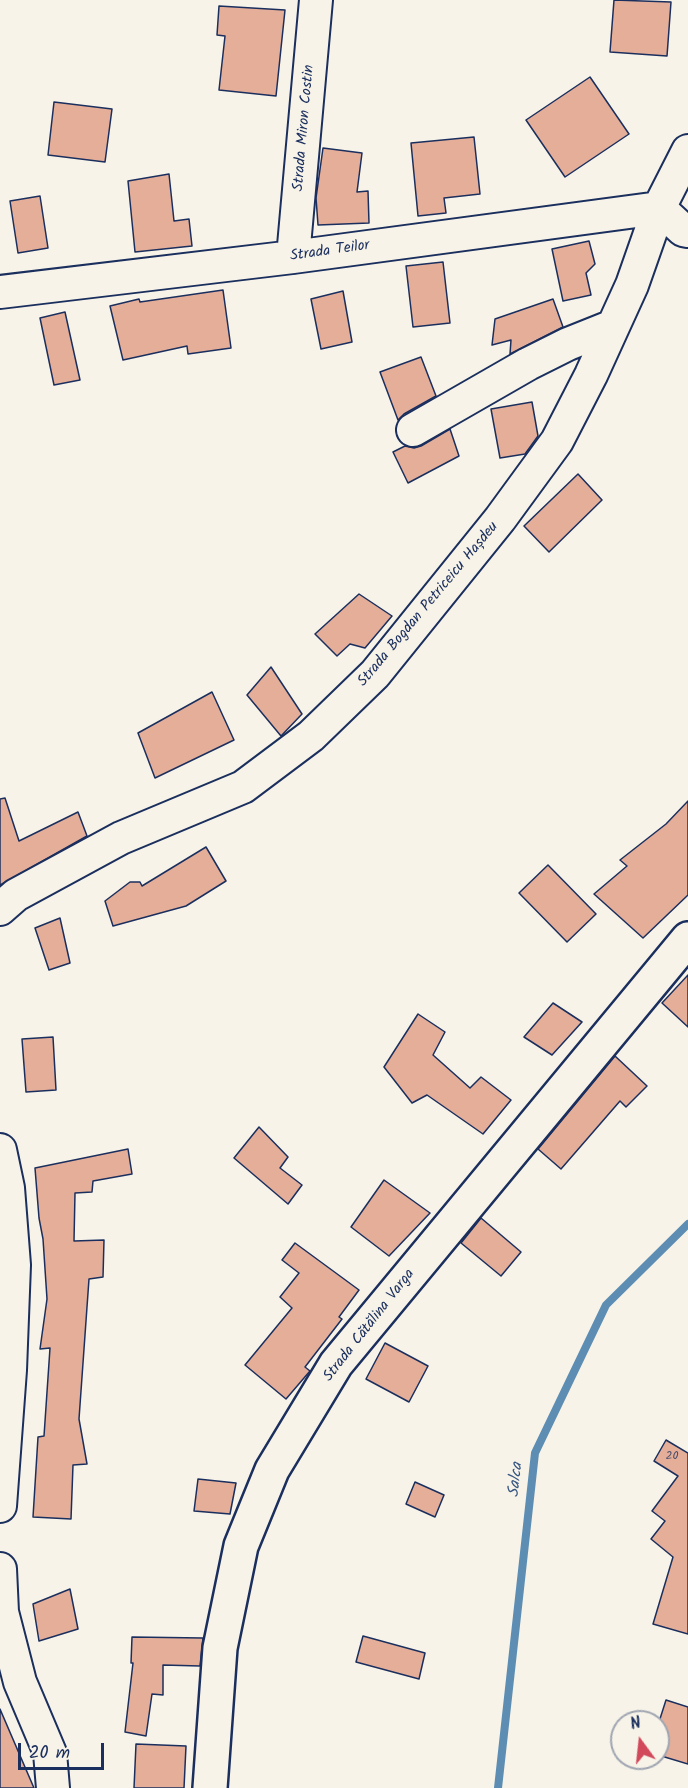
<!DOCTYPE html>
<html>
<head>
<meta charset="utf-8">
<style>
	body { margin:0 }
	#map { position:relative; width:688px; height:1788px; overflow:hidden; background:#f7f3e8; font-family:Kalam,sans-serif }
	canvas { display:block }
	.north { position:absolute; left:610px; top:1710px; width:60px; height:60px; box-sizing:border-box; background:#f7f3e8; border:2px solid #9fa5b1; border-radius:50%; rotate:345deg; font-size:16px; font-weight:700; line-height:24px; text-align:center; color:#1b2f5e }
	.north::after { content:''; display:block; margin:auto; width:21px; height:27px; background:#d1495b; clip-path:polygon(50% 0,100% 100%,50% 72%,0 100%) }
	.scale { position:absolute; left:18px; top:1743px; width:86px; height:27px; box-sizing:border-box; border:3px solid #1b2f5e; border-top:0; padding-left:8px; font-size:18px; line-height:21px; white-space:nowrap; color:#1b2f5e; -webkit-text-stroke:4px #f7f3e8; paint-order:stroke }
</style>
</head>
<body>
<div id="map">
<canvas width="688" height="1788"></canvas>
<div class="north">N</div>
<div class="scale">20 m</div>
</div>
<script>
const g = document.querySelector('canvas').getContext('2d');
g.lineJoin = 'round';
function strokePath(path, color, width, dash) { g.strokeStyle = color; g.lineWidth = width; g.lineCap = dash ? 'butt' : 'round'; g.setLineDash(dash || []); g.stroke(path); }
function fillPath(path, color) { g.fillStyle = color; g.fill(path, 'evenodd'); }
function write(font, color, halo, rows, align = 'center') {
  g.font = font + ' Kalam,sans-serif'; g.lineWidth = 4.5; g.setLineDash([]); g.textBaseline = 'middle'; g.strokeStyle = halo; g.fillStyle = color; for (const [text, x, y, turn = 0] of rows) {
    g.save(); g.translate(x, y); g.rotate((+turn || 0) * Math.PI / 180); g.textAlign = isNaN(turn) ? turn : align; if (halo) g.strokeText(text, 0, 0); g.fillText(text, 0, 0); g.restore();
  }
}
strokePath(new Path2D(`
	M498,1788L535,1453L606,1305L688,1224`), '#5d8db2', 8);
const building = new Path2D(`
	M614,0L671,2L667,56L610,52Z
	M219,6L285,10L276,96L219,90L225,36L217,35Z
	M590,77L629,134L565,177L526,120Z
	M54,102L112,109L105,162L48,155Z
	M474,137L480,194L444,198L446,213L418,216L411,143Z
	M323,148L362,153L357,192L368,191L369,223L318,225L316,198Z
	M169,174L174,221L189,219L192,246L135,252L128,181Z
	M40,196L48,248L18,253L10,201Z
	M589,241L595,264L586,273L591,295L563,301L552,249Z
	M443,262L450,323L413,327L406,266Z
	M223,290L231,348L188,354L187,346L123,360L110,306L139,299L140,302Z
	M343,291L352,342L321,349L311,299Z
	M553,299L563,327L510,354L511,340L492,345L495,319Z
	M65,312L80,380L54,385L40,318Z
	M421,357L436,396L404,414L398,420L380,372Z
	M532,402L538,436L525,454L500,458L491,409Z
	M450,429L459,456L408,483L393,452L405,446L414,448L421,446Z
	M578,474L602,500L549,552L524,526Z
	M359,594L392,616L365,648L350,644L337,656L315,634Z
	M271,667L302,714L281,736L247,695Z
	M212,692L234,740L155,778L138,733Z
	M5,798L19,841L78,812L87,836L0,885V799Z
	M688,801V895L643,938L594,894L627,866L620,860L666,824Z
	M206,847L226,881L186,906L113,926L105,901L130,882H140L142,886Z
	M548,865L596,914L567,942L519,893Z
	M60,918L70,963L49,970L35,928Z
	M688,975V1027L662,1003Z
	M553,1003L582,1022L552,1055L524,1037Z
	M418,1014L445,1032L433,1055L470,1088L481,1077L511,1100L483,1134L427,1095L412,1103L384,1067Z
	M53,1037L56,1090L26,1092L22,1039Z
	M615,1056L647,1086L626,1107L620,1101L561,1169L538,1149Z
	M259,1127L288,1157L280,1168L302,1185L288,1204L234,1158Z
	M128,1149L132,1174L93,1181L92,1192L75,1193L74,1241L104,1240L103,1277L89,1279L79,1419L87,1464L73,1465L71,1519L33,1517L38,1437L44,1436L50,1348L40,1349L47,1299L43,1239L39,1218L35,1168Z
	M384,1180L430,1213L389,1256L351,1227Z
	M481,1218L521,1252L501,1276L461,1243Z
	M295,1243L359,1290L339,1317L342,1319L305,1367L310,1371L286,1399L245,1365L292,1308L280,1297L299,1273L282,1260Z
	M385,1343L428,1366L409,1402L366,1379Z
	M666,1440L688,1453V1634L653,1624L673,1557L651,1539L665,1521L652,1511L678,1476L654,1461Z
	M198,1479L236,1483L230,1514L194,1511Z
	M415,1482L444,1495L435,1517L406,1504Z
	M70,1589L78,1629L39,1641L33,1604Z
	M363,1636L425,1653L419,1679L356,1662Z
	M132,1637L203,1638L200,1666L163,1665V1695L152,1694L146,1736L125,1732L133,1663H131Z
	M666,1700L688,1707V1764L658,1755V1725Z
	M0,1709L34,1788H0Z
	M136,1744L186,1746L184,1788H134Z`);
fillPath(building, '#e4ae99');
strokePath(building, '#1b2f5e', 1.5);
const minor = new Path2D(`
	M659,208L683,230L688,231
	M293,257L316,0
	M0,292L293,257L659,208
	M413,430L528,364L568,344L613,326
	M0,909L16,895L121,838L243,787L311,736L375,674L500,519L557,441L591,375L632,285L659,208L688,151
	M0,1150L8,1188L14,1265L10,1370L0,1506
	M0,1569L2,1612L20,1682L50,1753L53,1788`);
const major = new Path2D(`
	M210,1788L220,1648L241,1546L272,1470L336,1364L688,939`);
strokePath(minor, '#1b2f5e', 36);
strokePath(major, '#1b2f5e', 38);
strokePath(minor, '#f7f3e8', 32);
strokePath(major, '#f7f3e8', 33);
write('12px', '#4d4f6d', null, [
	["20",672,1457]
]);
write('15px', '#1b2f5e', '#f7f3e8', [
	["Strada Miron Costin",305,128,-85],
	["Strada Teilor",330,252,-8],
	["Strada Bogdan Petriceicu Hașdeu",429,605,-50],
	["Strada Cătălina Varga",370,1326,-52]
]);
write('italic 16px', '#365681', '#f7f3e8', [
	["Salca",517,1480,-84]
]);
</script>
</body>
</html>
